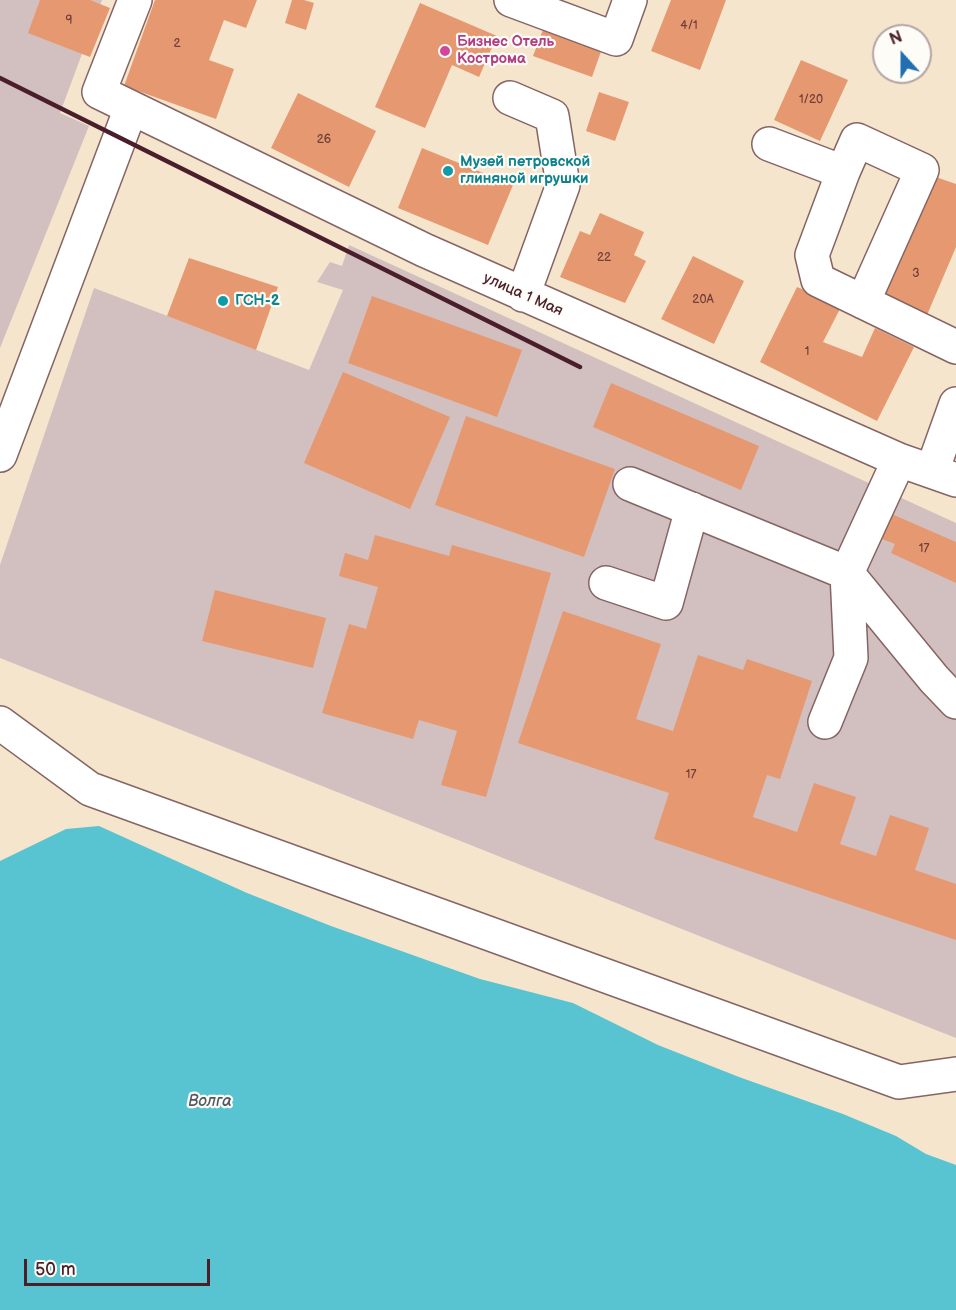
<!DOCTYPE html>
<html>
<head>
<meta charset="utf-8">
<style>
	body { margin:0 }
	#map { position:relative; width:956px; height:1310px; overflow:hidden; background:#f5e5cd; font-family:"Balsamiq Sans",sans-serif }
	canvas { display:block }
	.north { position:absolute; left:872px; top:24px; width:60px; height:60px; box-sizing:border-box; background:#fdfcf7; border:2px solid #b5a4a5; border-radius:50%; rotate:339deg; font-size:16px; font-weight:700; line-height:24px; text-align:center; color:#4a1f2b }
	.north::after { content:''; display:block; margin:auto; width:21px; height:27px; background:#1f6fb2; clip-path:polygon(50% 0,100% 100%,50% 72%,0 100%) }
	.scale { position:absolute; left:24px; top:1259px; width:186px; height:27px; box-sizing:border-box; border:3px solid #4a1f2b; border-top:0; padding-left:8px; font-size:18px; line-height:21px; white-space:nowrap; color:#4a1f2b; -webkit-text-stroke:4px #fdfcf7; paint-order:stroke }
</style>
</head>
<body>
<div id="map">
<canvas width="956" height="1310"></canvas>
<div class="north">N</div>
<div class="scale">50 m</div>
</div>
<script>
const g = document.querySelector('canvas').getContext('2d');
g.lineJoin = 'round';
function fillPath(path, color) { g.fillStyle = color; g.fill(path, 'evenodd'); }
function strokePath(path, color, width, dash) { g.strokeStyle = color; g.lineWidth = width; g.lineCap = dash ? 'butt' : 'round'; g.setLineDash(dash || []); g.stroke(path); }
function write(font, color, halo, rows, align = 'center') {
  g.font = font + ' "Balsamiq Sans",sans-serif'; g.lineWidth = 4.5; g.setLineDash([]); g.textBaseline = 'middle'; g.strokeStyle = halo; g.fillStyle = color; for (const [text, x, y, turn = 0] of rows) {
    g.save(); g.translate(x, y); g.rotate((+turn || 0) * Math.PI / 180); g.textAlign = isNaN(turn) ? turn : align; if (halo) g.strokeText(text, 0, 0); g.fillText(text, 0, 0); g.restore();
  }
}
fillPath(new Path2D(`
	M0,0H102L60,113L89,126L0,348Z
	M349,245L956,523V1038L0,658V565L94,288L309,370L343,290L317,282L330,262L342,266Z`), '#d2bfbf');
fillPath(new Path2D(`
	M99,826L247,893L331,926L480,979L573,1003L658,1045L739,1077L843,1114L896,1136L926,1154L956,1165V1310H0V861L66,829Z`), '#58c4d1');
fillPath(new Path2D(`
	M40,0H90L110,8L90,57L28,33Z
	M155,0H257L246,28L224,20L209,60L234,69L216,119L124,86Z
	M292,0H304L314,3L306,30L285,23Z
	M671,0H726L700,70L651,51Z
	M420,3L497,36L479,77L452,65L425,128L375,107Z
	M547,19L605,40L592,77L533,56Z
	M801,60L848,80L820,141L774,120Z
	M599,92L629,102L615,141L586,131Z
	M298,93L376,131L349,187L271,148Z
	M422,148L513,185L488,245L398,208Z
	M930,175L956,184V247L924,322L876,302Z
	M600,213L644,232L634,255L646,261L625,303L560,277L580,231L590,235Z
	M693,256L744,281L714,344L661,319Z
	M189,258L278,287L256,350L167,316Z
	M797,287L842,305L823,342L862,357L875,328L914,347L877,421L760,362Z
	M372,296L522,350L497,417L348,363Z
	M343,372L450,417L410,509L304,463Z
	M611,383L759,446L741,490L593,427Z
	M466,416L615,469L584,557L435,505Z
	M887,512L956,542V583L891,553L895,544L877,537Z
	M375,535L449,556L452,545L551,573L486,797L441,785L457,731L419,720L413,739L322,713L349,624L366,629L378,587L339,576L345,553L368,560Z
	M215,590L326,618L313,668L202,641Z
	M563,611L661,644L636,719L673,731L698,655L743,670L747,659L812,681L780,779L767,775L753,817L797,832L814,783L856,797L840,844L876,856L890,815L929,828L915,870L956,884V940L654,839L669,793L518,743Z`), '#e69970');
const minor = new Path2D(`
	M135,0L99,92L424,250L899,460L956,480
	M511,0L616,39L630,0
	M510,98L552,116L563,185L523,295
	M769,144L843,172L812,255L818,280L956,347
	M843,172L857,140L922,170L863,302
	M0,455L131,108
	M932,471L956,404
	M630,484L847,573L899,460
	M847,573L934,679L956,702
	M606,583L666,603L692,509
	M825,722L851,658L847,573
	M0,723L90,789L899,1082L956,1074`);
strokePath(minor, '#866464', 36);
strokePath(minor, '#fff', 33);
strokePath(new Path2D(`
	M0,78L580,367`), '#4a1f2b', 4.5);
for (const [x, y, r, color] of [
	[445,51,6,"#d1479c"],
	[448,171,6,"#0f9aa8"],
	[223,301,6,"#0f9aa8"]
]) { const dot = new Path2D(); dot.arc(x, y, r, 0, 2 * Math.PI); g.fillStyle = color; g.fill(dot); strokePath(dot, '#fdfcf7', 2); }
write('12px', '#713e3c', null, [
	["9",69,21],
	["4/1",689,26],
	["2",177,44],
	["1/20",811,100],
	["26",324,140],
	["22",604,258],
	["3",916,274],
	["20А",703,300],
	["1",807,352],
	["17",924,549],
	["17",691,775]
]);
write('bold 15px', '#b23c85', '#fdfcf7', [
	["Бизнес Отель",457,42],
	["Кострома",457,59]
], 'left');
write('bold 15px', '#0d838f', '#fdfcf7', [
	["Музей петровской",460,162],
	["глиняной игрушки",460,179],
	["ГСН-2",235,301]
], 'left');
write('15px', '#4a1f2b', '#fdfcf7', [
	["улица 1 Мая",523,295,24]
]);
write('italic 16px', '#4f5965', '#fdfcf7', [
	["Волга",210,1102]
]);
</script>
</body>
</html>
